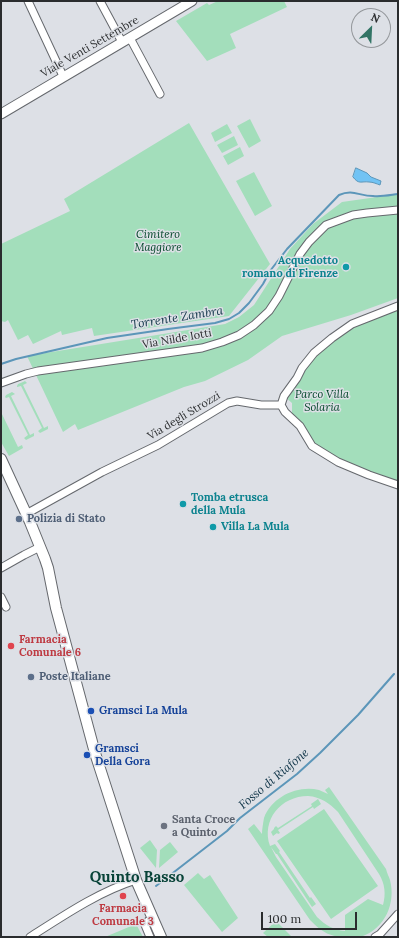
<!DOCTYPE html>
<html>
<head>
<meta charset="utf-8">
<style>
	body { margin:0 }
	#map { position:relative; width:399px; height:938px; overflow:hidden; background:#dde0e6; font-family:Lora,serif }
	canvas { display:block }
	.frame { position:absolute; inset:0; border:2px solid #2a2c2e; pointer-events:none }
	.north { position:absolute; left:351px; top:8px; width:40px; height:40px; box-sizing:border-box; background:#dde0e6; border:1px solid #95989c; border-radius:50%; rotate:24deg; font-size:11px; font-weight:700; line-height:16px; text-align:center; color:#2a2c2e }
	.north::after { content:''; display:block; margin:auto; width:14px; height:18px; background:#327465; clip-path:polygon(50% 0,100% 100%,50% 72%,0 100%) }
	.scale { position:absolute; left:261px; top:912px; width:96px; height:18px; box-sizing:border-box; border:2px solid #2a2c2e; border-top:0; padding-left:5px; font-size:12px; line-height:14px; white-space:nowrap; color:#2a2c2e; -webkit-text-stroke:3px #dde0e6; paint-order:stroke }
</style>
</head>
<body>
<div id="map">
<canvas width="399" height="938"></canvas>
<div class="frame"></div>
<div class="north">N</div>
<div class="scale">100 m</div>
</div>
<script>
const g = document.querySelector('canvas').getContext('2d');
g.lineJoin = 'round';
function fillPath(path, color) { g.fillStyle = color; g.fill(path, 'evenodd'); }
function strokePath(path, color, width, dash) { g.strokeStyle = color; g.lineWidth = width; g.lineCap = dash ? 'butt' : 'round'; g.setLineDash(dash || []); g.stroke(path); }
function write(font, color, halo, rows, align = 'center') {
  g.font = font + ' Lora,serif'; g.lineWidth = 3; g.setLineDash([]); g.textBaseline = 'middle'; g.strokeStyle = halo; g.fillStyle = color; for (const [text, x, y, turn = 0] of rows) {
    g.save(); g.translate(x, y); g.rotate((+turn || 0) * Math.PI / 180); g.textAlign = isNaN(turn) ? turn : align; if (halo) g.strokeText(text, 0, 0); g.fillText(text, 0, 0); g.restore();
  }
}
fillPath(new Path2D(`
	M218,1H284L287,7L230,34L236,48L207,61L176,21L207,3L209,5Z
	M250,119L261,141L249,148L237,126Z
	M189,123L270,264L229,316L94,336L92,328L75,332L62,335L61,331L33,344L28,335L18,340L8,320L5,322L1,321V244L70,211L64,199Z
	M227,124L232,133L215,142L211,133Z
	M234,136L238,145L222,153L217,145Z
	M240,147L244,156L228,165L223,156Z
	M254,172L272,206L255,216L236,181Z
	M398,194V298L351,315L282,336L248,360L205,381L184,387L78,430L75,424L63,432L27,356L225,324L239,317L254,305L290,249L313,224L342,202Z
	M398,306V482L371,474L339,460L313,443L292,416V403L284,396L297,378L332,338Z
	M25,381L27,383L23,385L44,428L48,426V429L40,433L38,431L42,428L21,386L17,387V386L18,384L23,382Z
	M12,392L15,394L11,396L30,435L34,433V436L26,440L24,438L28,435L9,397L6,398L5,397L6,395Z
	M1,412L18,447L22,445L23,448L9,456L1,442Z
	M329,787L386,869C387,873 389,877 390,880C396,903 385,928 363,936C359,938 353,937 348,937C330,937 323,933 310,920L248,829L254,824L262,834C262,829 263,824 264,818C272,797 297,785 319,790C322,791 325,793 328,794L325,790ZM308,796C321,797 329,803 338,812L379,874C385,884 386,894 383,905L368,899L345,915V931C334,930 325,925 317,917L276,857L271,847L276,854H277L312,907L316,904L311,897L310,898L279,852L280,851L275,844L270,846C261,820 281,796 308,796Z
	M318,799L321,804L314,809L313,807L278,830L280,833L278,834L277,833L273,836L271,832L274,829V828L276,826L278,828L312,806L311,804Z
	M324,809L378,886L331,919L277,841Z
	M150,840L157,850L156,868L140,848Z
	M170,842L178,852L159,868L160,850Z
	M198,873L204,879L210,875L238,918L222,932L184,885Z
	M276,921L292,937H268L263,933Z
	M136,924L143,937H105Z`), '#a3debb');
const water = new Path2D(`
	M356,168L367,173L371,177L381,181L380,185C377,184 373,182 369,182C361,181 359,185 353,177Z`);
fillPath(water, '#71c3f4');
strokePath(water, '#5c96b9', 1);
strokePath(new Path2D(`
	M1,364L16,359L107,338L168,329L215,323L229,319L239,313L249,303L263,284L270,271L287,249L339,195C353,189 359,196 373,196C381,197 390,195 398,194
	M156,886L227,831L240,818L297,774L320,753L358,715L394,674`), '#5c96b9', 2);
const minor = new Path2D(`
	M28,1L63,76
	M100,1L122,42
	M130,38L160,94
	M1,383L26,374L38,371L202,348L222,342L239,335L254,325L269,311L279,296L300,254L309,242L326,225L353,215L367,213L398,210
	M281,405L284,396L297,378L302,368L314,353L332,338L352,324L398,306
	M281,405L285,412L300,426L312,446L338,462L369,475L398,485
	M26,514L102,472L158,445L228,403L237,401L261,405H281
	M1,568L24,555L40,547
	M1,597L6,607
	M30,937C63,916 98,892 136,880
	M150,937L145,925L148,921L153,919
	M375,937L380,934L398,914`);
const tertiary = new Path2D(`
	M1,114L192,1`);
const secondary = new Path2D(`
	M1,459L30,522L45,559L48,568L56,608L95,753L136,880L161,937`);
strokePath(minor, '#65686d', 9);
strokePath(tertiary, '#65686d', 11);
strokePath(secondary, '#65686d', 12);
strokePath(minor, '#fff', 7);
strokePath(tertiary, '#fff', 9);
strokePath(secondary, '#fff', 10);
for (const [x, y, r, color] of [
	[346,267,4,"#0f9aa8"],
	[183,504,4,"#0f9aa8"],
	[19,519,4,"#5c6f8a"],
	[213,527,4,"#0f9aa8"],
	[11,646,4,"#e0444e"],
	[31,677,4,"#5c6f8a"],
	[91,711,4,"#1a4fb4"],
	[87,755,4,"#1a4fb4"],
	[164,826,4,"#6b7280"],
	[123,896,4,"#e0444e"]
]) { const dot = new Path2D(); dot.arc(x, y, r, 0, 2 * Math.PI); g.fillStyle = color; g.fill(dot); strokePath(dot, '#dde0e6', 1.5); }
write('11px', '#2a2c2e', '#dde0e6', [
	["Viale Venti Settembre",90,47,-30],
	["Via Nilde Iotti",177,339,-10],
	["Via degli Strozzi",184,416,-31]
]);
write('italic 11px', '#004528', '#dde0e6', [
	["Cimitero",158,235],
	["Maggiore",158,248],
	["Parco Villa",322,395],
	["Solaria",322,408]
]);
write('bold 11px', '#0d838f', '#dde0e6', [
	["Acquedotto",338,261,"right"],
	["romano di Firenze",338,274,"right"],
	["Tomba etrusca",191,498],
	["della Mula",191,511],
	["Villa La Mula",221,527]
], 'left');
write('bold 11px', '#4e5e75', '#dde0e6', [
	["Polizia di Stato",27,519],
	["Poste Italiane",39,677]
], 'left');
write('bold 11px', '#be3a42', '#dde0e6', [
	["Farmacia",19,640],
	["Comunale 6",19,653],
	["Farmacia",123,909,"center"],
	["Comunale 3",123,922,"center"]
], 'left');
write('bold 11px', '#164399', '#dde0e6', [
	["Gramsci La Mula",99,711],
	["Gramsci",95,749],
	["Della Gora",95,762]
], 'left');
write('bold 11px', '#5b616d', '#dde0e6', [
	["Santa Croce",172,820],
	["a Quinto",172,833]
], 'left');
write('italic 12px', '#0d3246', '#dde0e6', [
	["Torrente Zambra",177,318,-9],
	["Fosso di Riafone",274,779,-40]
]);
write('bold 15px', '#084338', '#dde0e6', [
	["Quinto Basso",137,878]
]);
</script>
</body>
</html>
